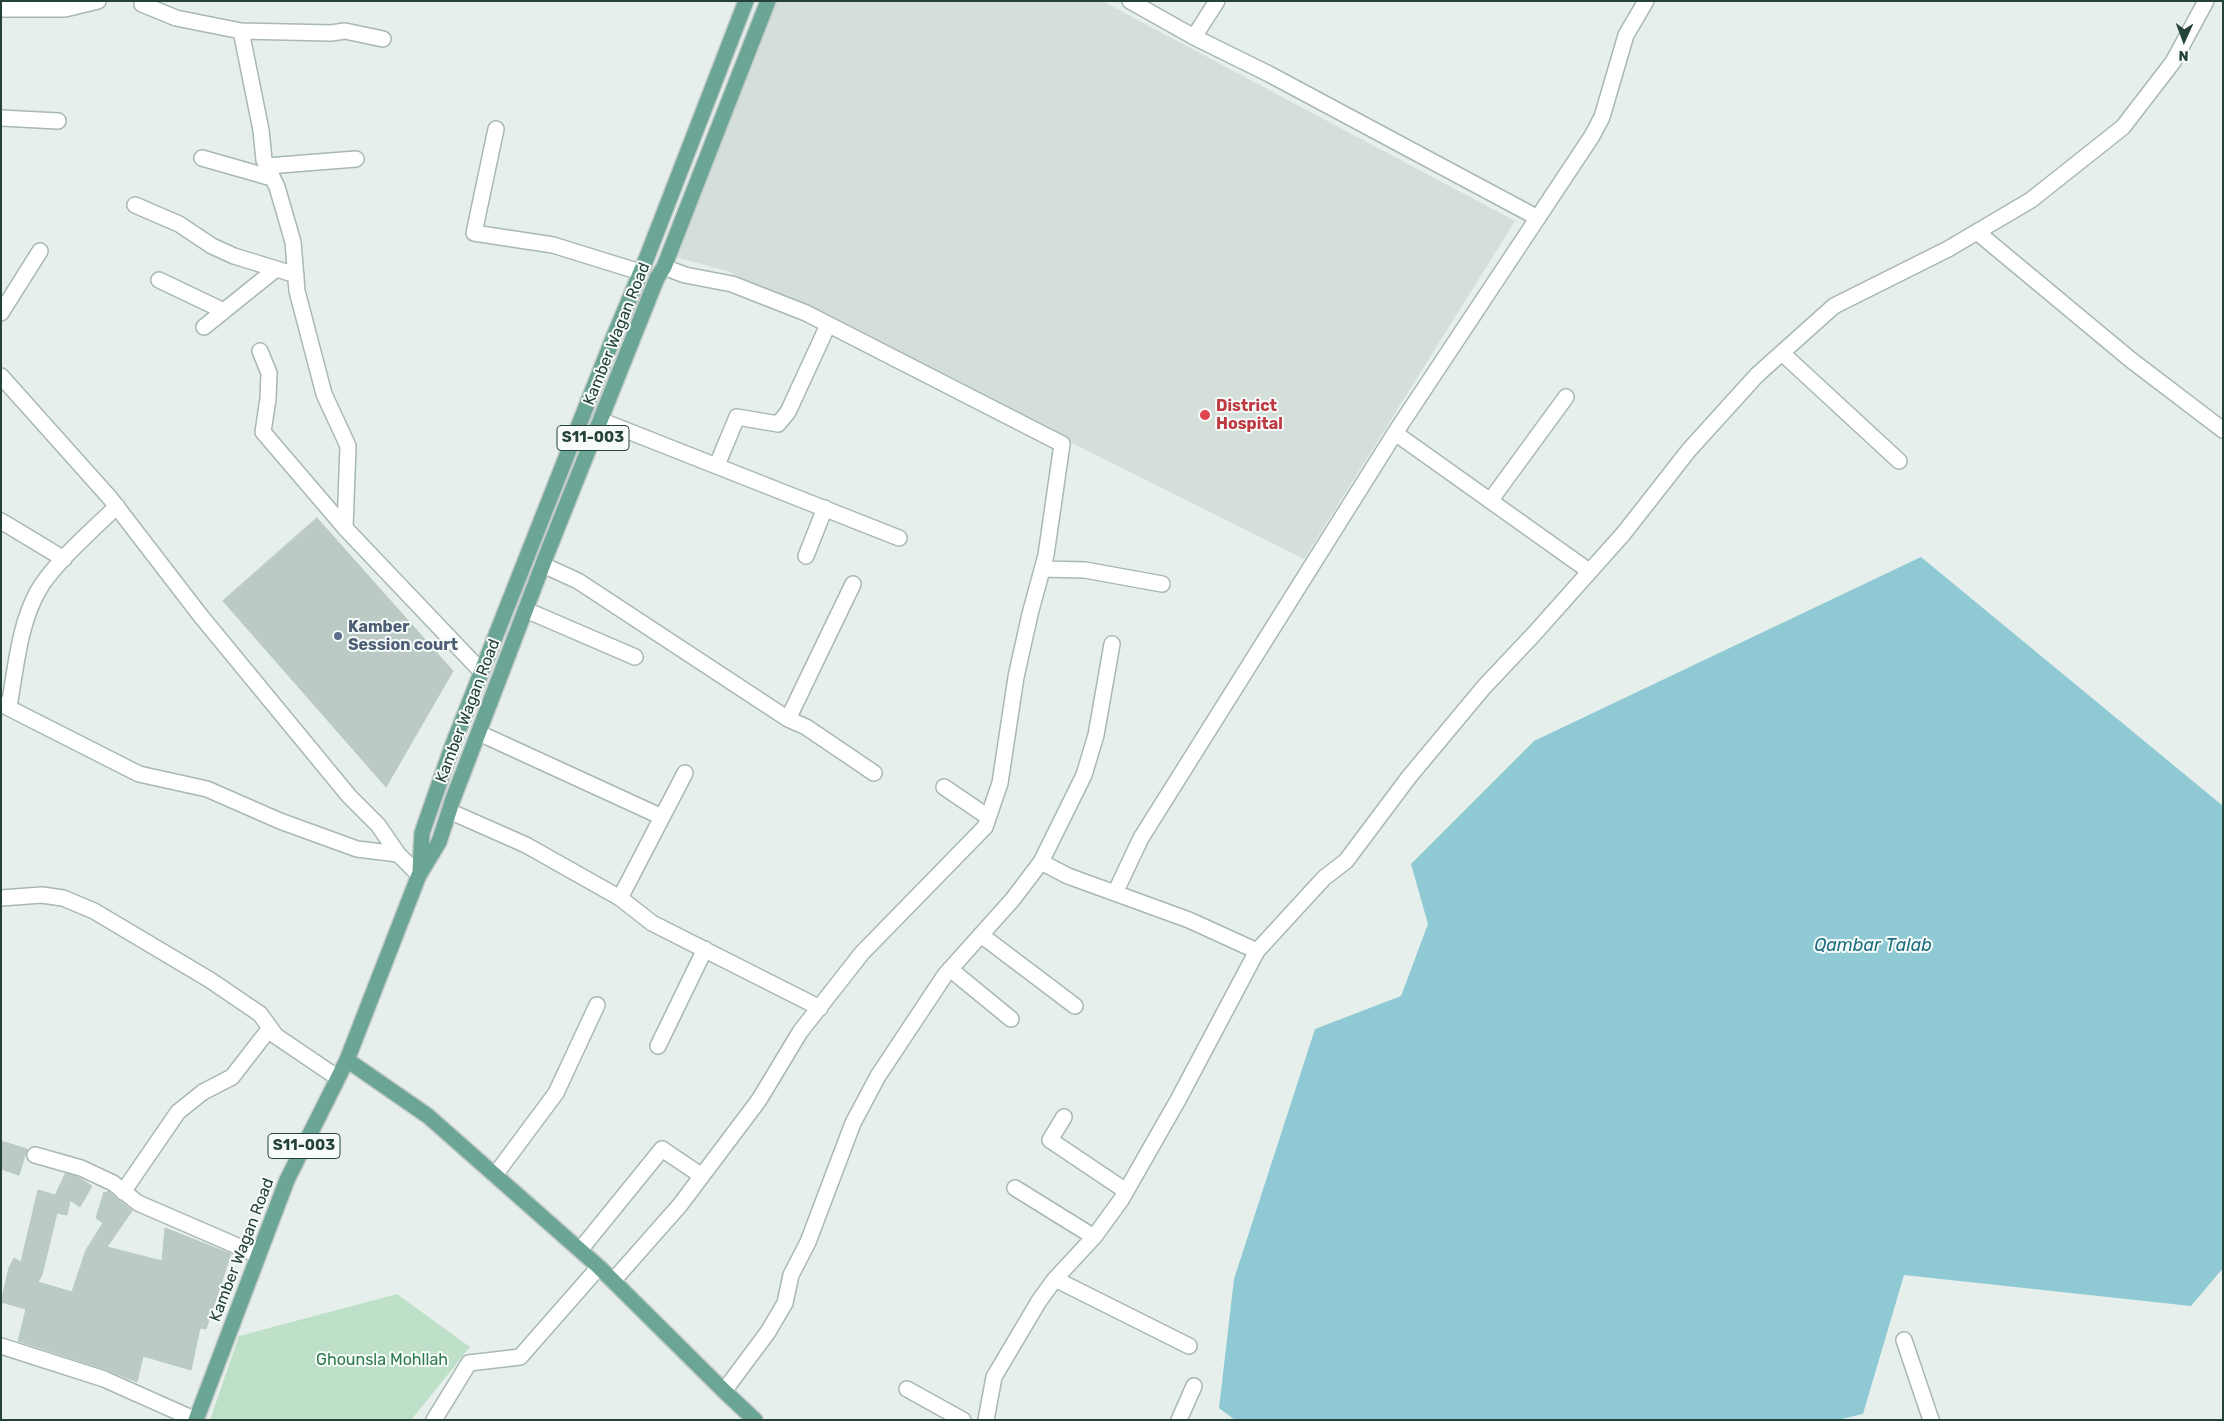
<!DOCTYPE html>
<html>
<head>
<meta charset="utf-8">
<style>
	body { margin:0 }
	#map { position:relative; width:2224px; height:1421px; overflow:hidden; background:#e6efeb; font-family:Rubik,sans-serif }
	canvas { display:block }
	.frame { position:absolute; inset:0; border:2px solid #24423a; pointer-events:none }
	.north { position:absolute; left:2159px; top:15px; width:50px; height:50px; -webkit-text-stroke:4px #f7fbf9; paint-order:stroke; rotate:182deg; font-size:14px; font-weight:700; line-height:20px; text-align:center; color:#24423a }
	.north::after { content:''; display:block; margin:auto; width:18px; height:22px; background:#24423a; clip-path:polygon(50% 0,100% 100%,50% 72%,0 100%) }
</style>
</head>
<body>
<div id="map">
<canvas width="2224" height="1421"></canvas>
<div class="frame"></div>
<div class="north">N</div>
</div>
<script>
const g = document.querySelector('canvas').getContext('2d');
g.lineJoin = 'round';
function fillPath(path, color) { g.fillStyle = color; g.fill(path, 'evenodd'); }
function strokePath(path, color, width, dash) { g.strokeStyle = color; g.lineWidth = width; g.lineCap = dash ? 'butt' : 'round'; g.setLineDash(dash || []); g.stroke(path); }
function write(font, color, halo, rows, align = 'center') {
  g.font = font + ' Rubik,sans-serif'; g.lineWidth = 4; g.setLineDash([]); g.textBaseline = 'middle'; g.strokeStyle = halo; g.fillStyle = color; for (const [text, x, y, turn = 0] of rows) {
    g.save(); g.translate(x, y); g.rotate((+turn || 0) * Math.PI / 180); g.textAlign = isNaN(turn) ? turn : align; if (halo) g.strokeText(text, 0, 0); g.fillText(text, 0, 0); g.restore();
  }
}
fillPath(new Path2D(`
	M777,1H1102L1515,221L1304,559L727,271L675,257Z`), '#d4dfda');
fillPath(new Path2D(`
	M397,1294L470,1347L411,1420H210L239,1336Z`), '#bfe0c8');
fillPath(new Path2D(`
	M1921,557L2223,806V1268L2191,1306L1904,1275L1863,1414L1837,1420H1235L1219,1408L1234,1279L1315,1029L1401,996L1428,924L1411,864L1534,741Z`), '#8ec9d4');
const building = new Path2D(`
	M317,518L453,671L386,787L223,601Z
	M1,1141L27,1149L19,1175L1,1169Z
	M66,1173L76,1176L92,1186L80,1207L70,1200L67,1215L57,1213L42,1275L38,1282L72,1292L86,1250L103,1223L96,1218L104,1192L106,1193L108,1191L132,1211L107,1247L162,1261L165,1228L231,1254L206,1329L200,1328L191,1370L143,1356L137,1382L107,1370L18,1341L26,1309L1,1302L9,1268L14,1258L21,1262L38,1190L55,1195Z`);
fillPath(building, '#bbcac4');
strokePath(building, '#b8c9c2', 1);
const street = new Path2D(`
	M142,1V4L176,18L241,31L331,33L345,31L383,39
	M1130,1L1194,37L1269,74L1538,218
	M1,9H65L98,1
	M241,31L261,130L264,160L277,187L293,242L297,291L324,394L348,446L345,528
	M1194,37L1217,1
	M1,118L58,121
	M496,129L474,233L553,245L640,272
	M202,158L272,178
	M267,166L356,159
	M135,205L179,224L212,246L234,256L296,275
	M1977,232L2131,360L2223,430
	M159,280L224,311
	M1,313L40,251
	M204,327L276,269
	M260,351L269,373L268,399L263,432L345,528L481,671
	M1782,353L1899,461
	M1,376L110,498L200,615L349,796L378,825L398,854L419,875
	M600,420L899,538
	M1395,433L1589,571
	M717,465L737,417L778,424L788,412L828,325
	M1490,501L1566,397
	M1,521L64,559
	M806,556L825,508
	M543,565L578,581L788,719L806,727L874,773
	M1042,569L1085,570L1162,584
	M526,610L635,657
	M1,704L139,774L207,789L280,821L357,849L398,854
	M9,706C16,668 19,625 38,591C53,564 94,529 117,506
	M788,719L853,584
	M479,733L662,817
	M944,787L988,817
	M449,811L526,845L620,898L652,923L820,1008
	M1041,862L1068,876L1189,920L1257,951
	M1115,893L1141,838L1395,433L1592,136L1602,117L1626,35L1646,1
	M1,898L42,895L63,898L94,911L210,980L260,1014L276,1036L338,1078
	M620,898L685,773
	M981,935L1075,1006
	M950,969L1011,1019
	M658,1046L705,949
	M1064,1117L1050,1140L1126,1191
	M35,1155L81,1168L113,1183L138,1203L258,1255
	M495,1175L556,1093L597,1005
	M1015,1188L1094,1237
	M123,1192L178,1112L203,1092L232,1077L270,1028
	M580,1250L662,1149L702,1176
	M1055,1279L1189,1346
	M613,1281L680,1205L759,1100L800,1032L862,953L985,827L1000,783L1016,677L1030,614L1046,555L1062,444L806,313L732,284L685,275L664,267
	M1904,1340L1931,1420
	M1,1346L104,1379L196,1420
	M907,1389L963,1420
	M724,1391L768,1332L785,1303L791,1275L808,1242L853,1123L878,1076L945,975L1013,899L1041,862L1084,775L1096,735L1112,644
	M434,1420L469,1363L520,1357L599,1267
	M986,1420L994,1377L1039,1301L1055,1279L1094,1237L1121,1200L1178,1100L1257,951L1324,878L1346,861L1409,777L1484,687L1534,634L1624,533L1689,450L1757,375L1834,306L1948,249L2031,200L2123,127L2173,62L2206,1
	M1179,1420L1194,1386`);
const primary = new Path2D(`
	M420,871L422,833L453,744L614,336L647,257L746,1
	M347,1060L428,1116L599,1267L724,1391L755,1420
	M196,1420L287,1180L347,1060L419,875L439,842L453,799L548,551L657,278L664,267L768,1`);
strokePath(street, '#a8b8b2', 18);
strokePath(primary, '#c2cac8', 18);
strokePath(street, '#fff', 15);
strokePath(primary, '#6aa596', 15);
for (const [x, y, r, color] of [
	[1205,415,6,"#e0444e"],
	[338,636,5,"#5c6f8a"]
]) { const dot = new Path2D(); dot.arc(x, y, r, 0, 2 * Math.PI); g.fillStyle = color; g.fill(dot); strokePath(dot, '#f7fbf9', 2); }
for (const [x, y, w] of [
	[593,438,72],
	[304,1146,72]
]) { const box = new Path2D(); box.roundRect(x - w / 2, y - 12.5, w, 25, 4); g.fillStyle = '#f7fbf9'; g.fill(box); strokePath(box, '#24423a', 1); }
write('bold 15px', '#24423a', null, [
	["S11-003",593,438],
	["S11-003",304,1146]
]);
write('16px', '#24423a', '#f7fbf9', [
	["Kamber Wagan Road",617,334,-68],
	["Kamber Wagan Road",468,711,-69],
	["Kamber Wagan Road",242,1250,-69]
]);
write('bold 16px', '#be3a42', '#f7fbf9', [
	["District",1216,406],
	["Hospital",1216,424]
], 'left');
write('bold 16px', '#4e5e75', '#f7fbf9', [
	["Kamber",348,627],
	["Session court",348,645]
], 'left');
write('16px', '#2d7a4b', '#f7fbf9', [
	["Ghounsla Mohllah",382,1360]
]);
write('italic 18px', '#1c6f80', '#f7fbf9', [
	["Qambar Talab",1873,946]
]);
</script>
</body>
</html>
